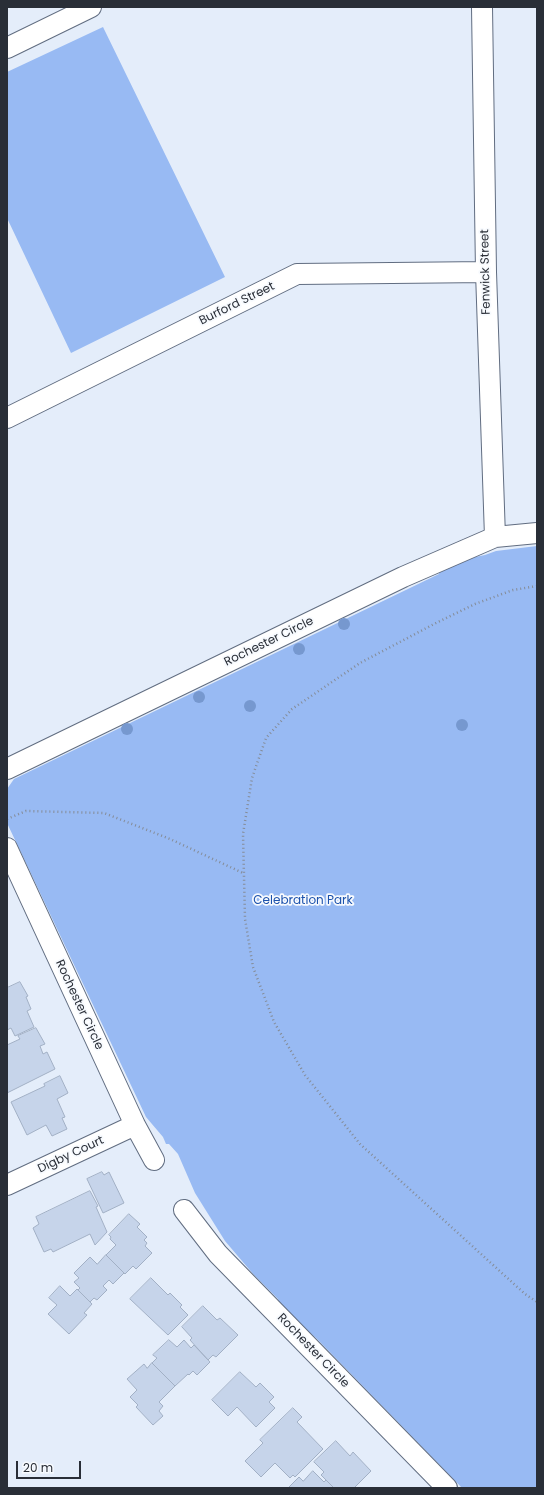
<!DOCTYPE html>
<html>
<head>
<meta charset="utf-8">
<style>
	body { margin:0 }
	#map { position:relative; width:544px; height:1495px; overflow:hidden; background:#e4edfa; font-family:Poppins,sans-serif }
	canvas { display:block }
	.frame { position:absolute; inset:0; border:8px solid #292e37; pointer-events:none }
	.scale { position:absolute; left:16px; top:1461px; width:65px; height:18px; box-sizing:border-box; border:2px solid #292e37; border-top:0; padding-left:5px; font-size:12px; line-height:14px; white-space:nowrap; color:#292e37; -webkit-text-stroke:3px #f7fafe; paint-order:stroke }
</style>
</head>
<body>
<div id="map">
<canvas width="544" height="1495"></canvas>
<div class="frame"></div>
<div class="scale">20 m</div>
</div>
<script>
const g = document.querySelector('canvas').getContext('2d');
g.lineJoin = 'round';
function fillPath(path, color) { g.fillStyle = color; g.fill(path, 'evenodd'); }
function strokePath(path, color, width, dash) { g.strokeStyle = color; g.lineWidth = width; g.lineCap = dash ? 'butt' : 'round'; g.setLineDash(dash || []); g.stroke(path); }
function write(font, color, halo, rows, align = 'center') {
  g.font = font + ' Poppins,sans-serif'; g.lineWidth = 3.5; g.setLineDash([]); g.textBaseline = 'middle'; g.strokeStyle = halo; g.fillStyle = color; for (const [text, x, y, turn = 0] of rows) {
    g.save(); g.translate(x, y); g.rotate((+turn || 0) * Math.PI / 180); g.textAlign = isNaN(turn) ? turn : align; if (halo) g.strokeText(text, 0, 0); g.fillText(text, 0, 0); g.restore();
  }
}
fillPath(new Path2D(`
	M103,27L225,277L71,353L7,218V72Z
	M537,546V1488H462L316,1338L280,1307L278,1299L254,1275L225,1241L195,1193L178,1154L169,1144H166L163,1137L146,1117L7,823V789L14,779L439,574L440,564L485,555L496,551Z`), '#98baf3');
const building = new Path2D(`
	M20,982L28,996L26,997L31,1009L27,1011L34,1027L15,1036L11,1028L7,1030V988Z
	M36,1028L45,1044L40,1046L43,1054L47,1052L55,1069L7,1093V1045L20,1039L18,1036Z
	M60,1076L68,1093L57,1099L65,1117L62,1118L67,1129L52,1136L46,1125L27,1135L11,1102L45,1086L44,1084Z
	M102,1172L104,1175L109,1172L124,1203L103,1213L87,1179Z
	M90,1191L98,1206L96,1207L107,1232L95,1245L90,1234L53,1252L51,1249L44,1252L33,1228L39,1224L36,1217Z
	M129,1214L140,1224L137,1227L147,1237L144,1240L147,1243L145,1246L152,1253L136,1269L133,1266L125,1274L106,1255L116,1245L110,1239L111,1237L109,1235Z
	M106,1255L124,1273L113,1284L109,1280L103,1286L107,1290L97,1300L94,1298L90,1302L78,1290L80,1288L74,1282L79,1278L74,1273L90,1257L97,1264Z
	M151,1278L168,1295L170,1293L182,1305L180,1307L188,1315L168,1335L130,1299Z
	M60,1286L70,1296L77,1289L92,1304L84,1313L87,1315L69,1334L48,1314L57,1305L49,1298Z
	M203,1306L217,1320L220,1318L238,1335L216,1357L213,1355L208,1360L190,1340L192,1338L182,1327Z
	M169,1340L177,1347L184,1340L191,1348L194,1345L210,1362L197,1375L193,1371L189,1375L188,1374L175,1386L152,1363L157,1358L153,1355Z
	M152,1363L175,1386L159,1402L163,1406L159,1411L163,1416L153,1425L136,1407L138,1405L130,1397L137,1390L127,1379L144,1364L147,1368Z
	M240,1372L256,1387L260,1383L274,1397L269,1402L275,1408L256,1427L237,1407L228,1416L212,1400Z
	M293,1408L302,1417L297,1422L323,1449L295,1477L293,1475L290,1478L275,1463L261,1477L245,1461L263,1443L260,1440Z
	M336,1441L350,1456L353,1452L371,1471L354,1488H334L321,1475L324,1472L314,1462Z
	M313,1471L324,1482L326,1480L334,1488H288L299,1477L303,1481Z`);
fillPath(building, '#c6d4ea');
strokePath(building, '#a2b0c5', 1);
const street = new Path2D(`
	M482,7L486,272L495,537
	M7,48L91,7
	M7,418L297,274L486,272
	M7,769L403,577L495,537L537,533
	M7,848L135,1125L154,1160
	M7,1185L135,1125
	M184,1210L218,1254L447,1488`);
strokePath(street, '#616d81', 22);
strokePath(new Path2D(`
	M537,586L513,590L475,604L436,623L360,663L292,709L266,738L252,778L243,834L245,919L253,967L274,1022L305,1075L360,1144L525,1294L537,1302
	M7,819L26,811L104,813L170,839L243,873`), '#858c97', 2.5, [1, 3]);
strokePath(street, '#fff', 20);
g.fillStyle = '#7698cf';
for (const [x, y] of [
	[344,624],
	[299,649],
	[199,697],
	[250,706],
	[462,725],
	[127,729]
]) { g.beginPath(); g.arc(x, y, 6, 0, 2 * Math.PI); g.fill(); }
write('12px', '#292e37', '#f7fafe', [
	["Fenwick Street",486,272,-91],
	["Burford Street",237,304,-26],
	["Rochester Circle",269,642,-26],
	["Rochester Circle",79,1005,65],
	["Digby Court",71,1155,-25],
	["Rochester Circle",313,1351,46]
]);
write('12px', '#1c52ac', '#f7fafe', [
	["Celebration Park",303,901]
]);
</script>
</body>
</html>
